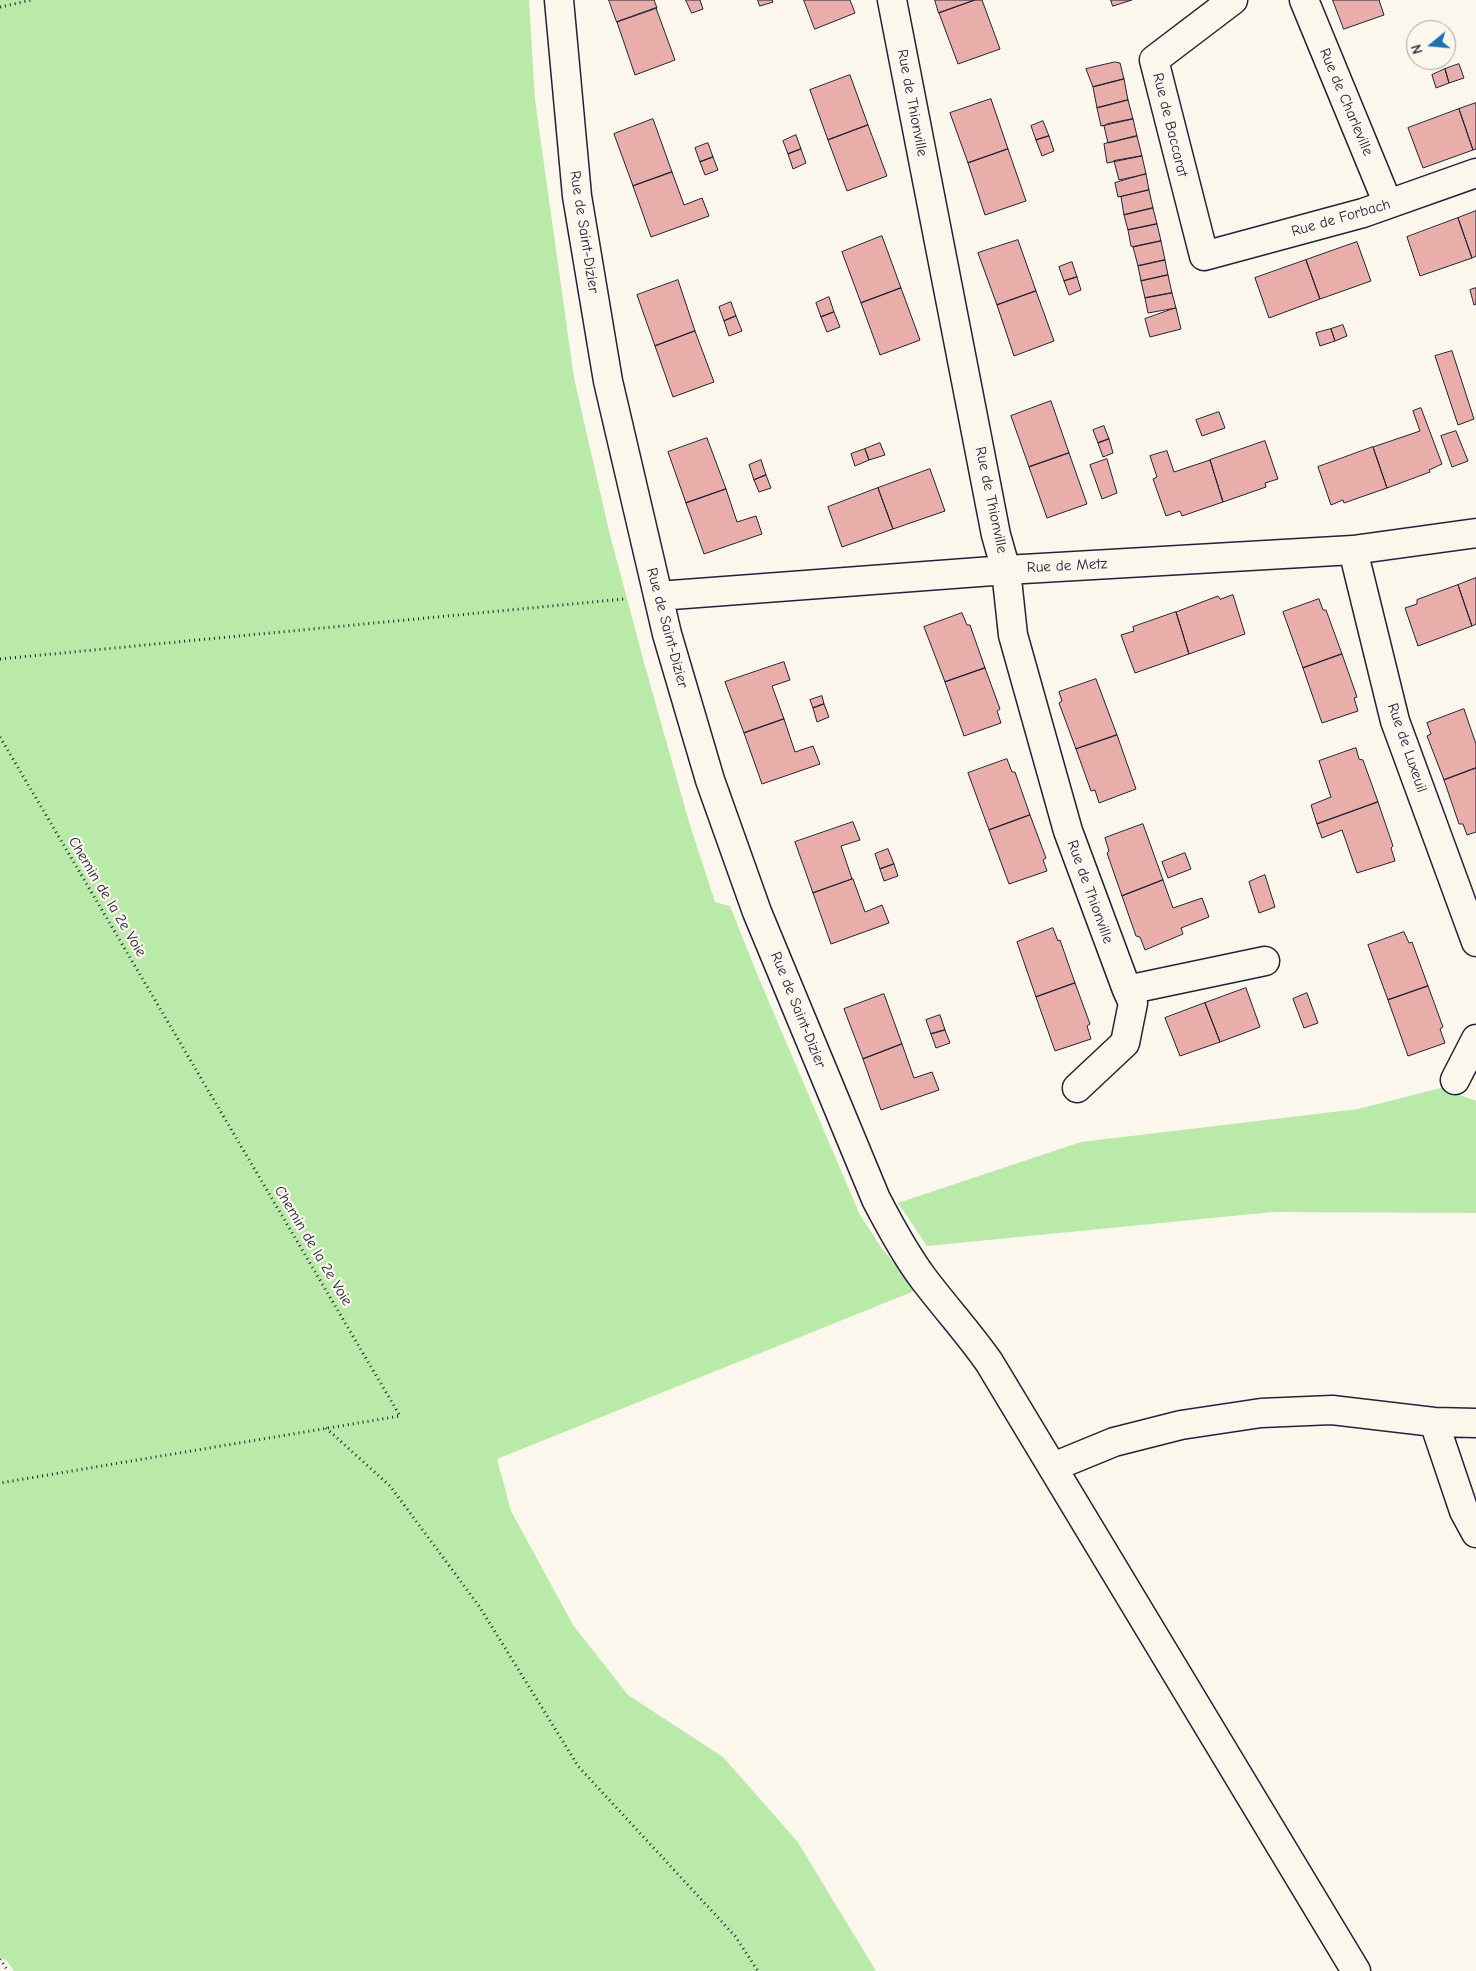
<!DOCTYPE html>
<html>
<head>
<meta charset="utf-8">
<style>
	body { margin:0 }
	#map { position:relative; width:1476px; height:1971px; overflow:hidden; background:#fbf7ec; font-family:"Comic Neue",sans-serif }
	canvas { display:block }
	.north { position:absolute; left:1406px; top:20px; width:50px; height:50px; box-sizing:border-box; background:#fbf7ec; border:1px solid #a4a2a5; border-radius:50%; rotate:253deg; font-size:14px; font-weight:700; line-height:20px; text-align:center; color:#22223b }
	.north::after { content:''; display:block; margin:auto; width:18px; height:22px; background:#1f6fb2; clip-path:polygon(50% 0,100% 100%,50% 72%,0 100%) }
</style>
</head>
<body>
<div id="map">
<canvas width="1476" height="1971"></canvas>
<div class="north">N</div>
</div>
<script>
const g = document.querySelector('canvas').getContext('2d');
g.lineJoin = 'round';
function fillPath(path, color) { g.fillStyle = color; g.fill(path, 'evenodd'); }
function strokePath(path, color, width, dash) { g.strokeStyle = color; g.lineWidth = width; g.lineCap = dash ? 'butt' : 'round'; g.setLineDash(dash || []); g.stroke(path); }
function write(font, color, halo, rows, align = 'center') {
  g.font = font + ' "Comic Neue",sans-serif'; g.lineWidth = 4.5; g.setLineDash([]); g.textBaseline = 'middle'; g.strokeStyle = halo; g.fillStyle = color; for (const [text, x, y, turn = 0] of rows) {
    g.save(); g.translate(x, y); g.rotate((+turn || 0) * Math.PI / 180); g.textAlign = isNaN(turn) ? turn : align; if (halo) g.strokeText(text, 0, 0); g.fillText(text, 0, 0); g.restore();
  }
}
fillPath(new Path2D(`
	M0,0H529L535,100L574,378L609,531L645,666L689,822L715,902L730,906L760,981L860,1215L883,1250L917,1290L497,1459L511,1511L573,1625L628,1695L723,1757L797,1841L876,1971H14L7,1961L0,1957Z
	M1441,1088L1476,1101V1213L1273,1212L927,1246L898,1203L1081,1142L1358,1109Z`), '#b9eaa9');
const building = new Path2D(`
	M609,0H654L657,8L617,22Z
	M686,0H700L703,9L692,13Z
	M758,0H772L773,2L760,6Z
	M804,0H850L855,13L815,29Z
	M935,0H975L939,13Z
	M975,0H982L1000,49L958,64L939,13Z
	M1111,0H1132L1113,6Z
	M1333,0H1379L1384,15L1344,29Z
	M656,8L675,60L635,75L617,22Z
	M1115,62L1120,63L1124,79L1093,87L1086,69Z
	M1459,64L1464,78L1449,83L1445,69Z
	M1445,69L1449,83L1436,88L1432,75Z
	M850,75L868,125L828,140L810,90Z
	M1124,79L1128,100L1097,108L1093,87Z
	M991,99L1008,149L968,163L950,113Z
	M1128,100L1133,119L1101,126L1097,108Z
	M1476,103V149L1473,150L1459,109Z
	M1459,109L1473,150L1423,168L1408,128Z
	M653,119L672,172L633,186L614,134Z
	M1133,119L1137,136L1108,143L1104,126L1107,124Z
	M1043,121L1049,136L1036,140L1031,126Z
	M868,125L887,176L847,191L828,140Z
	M796,135L801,149L788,154L783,141Z
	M1049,136L1054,151L1042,156L1036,140Z
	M1137,136L1142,156L1107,163L1104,144Z
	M708,143L713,157L700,162L695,148Z
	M801,149L806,163L793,169L788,154Z
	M1008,149L1026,201L985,215L968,163Z
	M1142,156L1146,174L1119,180L1114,161Z
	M713,157L718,170L705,175L700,162Z
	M672,172L684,205L702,198L709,216L651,237L633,186Z
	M1146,174L1149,190L1118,197L1115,183Z
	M1149,190L1153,208L1124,215L1121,197Z
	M1153,208L1157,224L1128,230L1124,215Z
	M1476,211V256L1472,258L1458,218Z
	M1458,218L1472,258L1420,276L1407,237Z
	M1157,224L1161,241L1133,247L1131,246L1128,230Z
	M882,236L901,288L861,303L842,252Z
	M1018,240L1036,291L997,305L978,253Z
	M1161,241L1165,260L1138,266L1133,247Z
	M1357,242L1371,281L1320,299L1306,260Z
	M1165,260L1168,275L1141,281L1138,266Z
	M1306,260L1320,299L1269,318L1255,278Z
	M1072,262L1077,277L1064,281L1059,267Z
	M1168,275L1172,293L1145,298L1141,281Z
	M1077,277L1081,290L1069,295L1064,281Z
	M678,280L695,331L655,346L637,295Z
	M901,288L920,340L880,355L861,303Z
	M1476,288V304L1474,305L1470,290Z
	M1036,291L1054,341L1014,356L997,305Z
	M1172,293L1176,308L1148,313L1145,298Z
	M829,297L834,312L821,317L816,303Z
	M731,302L736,316L724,321L719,307Z
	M1176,308L1181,329L1150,337L1145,319Z
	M834,312L840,327L827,332L821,317Z
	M736,316L742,331L729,336L724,321Z
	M1343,325L1347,336L1335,341L1331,329Z
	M1331,329L1335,341L1320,346L1316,333Z
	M695,331L714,382L673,397L655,346Z
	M1452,351L1474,419L1458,425L1435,356Z
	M1051,401L1069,453L1029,467L1011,416Z
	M1421,408L1442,464L1429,470L1430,472L1387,488L1373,447L1420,431L1413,411Z
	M1219,412L1225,428L1202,436L1196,420Z
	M1104,426L1109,439L1098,443L1093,430Z
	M1456,431L1468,461L1452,467L1441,436Z
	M707,438L726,489L686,503L668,452Z
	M1109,439L1113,453L1103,457L1098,443Z
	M1265,441L1278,479L1265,483L1266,487L1223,502L1210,460Z
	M880,443L885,455L869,460L865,449Z
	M1373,447L1387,488L1344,503L1343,500L1331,505L1318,467Z
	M865,449L869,460L855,466L851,454Z
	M1167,451L1174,472L1210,460L1223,502L1182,516L1180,511L1166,516L1153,479L1157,477L1150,456Z
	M1069,453L1087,504L1047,518L1029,467Z
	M1107,459L1117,493L1102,499L1090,465Z
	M761,460L766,475L754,480L749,465Z
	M930,469L945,511L893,529L878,488Z
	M766,475L771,488L759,492L754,480Z
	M878,488L893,529L842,547L828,507Z
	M726,489L737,522L756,516L762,534L704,554L686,503Z
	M1476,578V624L1472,626L1458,585Z
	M1458,585L1472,626L1418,646L1405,608L1417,604V600Z
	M1233,595L1245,634L1189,654L1176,612L1218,596L1220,599Z
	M1319,599L1323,610H1326L1342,654L1303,668L1283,612Z
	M1176,612L1189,654L1135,673L1121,635L1134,631L1133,627Z
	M962,613L967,625H970L985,668L945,682L924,627Z
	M1342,654L1357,697L1354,698L1358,711L1322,723L1303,668Z
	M784,662L790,680L772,686L784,719L744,733L725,682Z
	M985,668L1000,709L997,711L1001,723L964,736L945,682Z
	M1096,679L1117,735L1076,749L1059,703L1062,701L1059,692Z
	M822,696L824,704L813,708L810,700Z
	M824,704L829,717L817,722L813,708Z
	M1464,709L1476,744V768L1444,780L1427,736L1431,734L1427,723Z
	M784,719L795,752L813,746L820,764L762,784L744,733Z
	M1117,735L1136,789L1099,803L1095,790L1091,791L1076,749Z
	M1356,748L1359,759L1363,760L1378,802L1317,824L1311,805L1331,797L1319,761Z
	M1007,759L1012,772H1015L1030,815L989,830L968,773Z
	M1476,768V832L1467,835L1463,824H1459L1444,780Z
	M1378,802L1393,846L1391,848L1395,861L1357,873L1342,830L1322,838L1317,824Z
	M1030,815L1046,858L1043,860L1047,871L1009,884L989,830Z
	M853,822L860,840L841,846L852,879L813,893L795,842Z
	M1143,824L1163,880L1122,896L1107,853L1109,851L1105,838Z
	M888,849L894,864L880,869L875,854Z
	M1185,853L1191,869L1168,878L1162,862Z
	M894,864L898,876L884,881L880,869Z
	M1265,875L1275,907L1259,913L1249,882Z
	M853,879L865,912L882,905L889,923L831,944L813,893Z
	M1163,880L1173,908L1202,898L1209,917L1181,928L1183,934L1145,950L1140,937L1136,936L1122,896Z
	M1053,928L1058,941L1060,940L1075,983L1036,997L1017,942Z
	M1404,932L1409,943L1412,942L1428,986L1388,1000L1368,945Z
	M1075,983L1090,1024L1087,1026L1091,1039L1055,1051L1036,997Z
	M1428,986L1443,1027L1440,1029L1445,1043L1408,1056L1388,1000Z
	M1246,988L1260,1027L1220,1042L1205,1003Z
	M1307,993L1318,1023L1304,1028L1293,999Z
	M884,994L902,1044L863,1059L844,1009Z
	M1205,1003L1220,1042L1180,1056L1165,1018Z
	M940,1015L945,1030L931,1034L926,1020Z
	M945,1030L950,1043L936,1048L931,1034Z
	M902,1044L914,1078L932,1072L939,1090L881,1110L863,1059Z`);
fillPath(building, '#e9aeaa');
strokePath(building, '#22223b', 1);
const minor = new Path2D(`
	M559,0L577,196L608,381L667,634L710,780L757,912L876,1199C890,1226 905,1254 923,1278C944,1306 968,1332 989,1362L1356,1971
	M892,0L996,535L1006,570L1013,635L1068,831L1127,990
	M1233,0L1154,60L1204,256L1363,213L1476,173
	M1304,0L1388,204
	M1353,550L1395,721L1476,942
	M658,596L1006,570L1353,550L1476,533
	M1455,1080L1476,1039
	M1077,1088L1125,1043L1133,1003L1127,990L1265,961
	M1434,1422L1464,1511L1476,1533
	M1053,1467L1114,1442L1181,1425L1261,1413L1332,1410L1434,1422L1476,1423`);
strokePath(minor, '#22223b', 31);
strokePath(new Path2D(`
	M0,7L32,0
	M0,659L624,599
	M0,737L400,1416L0,1483
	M326,1428L390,1486L479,1606L578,1766L735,1936L758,1971
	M0,1959L8,1971`), '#22223b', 3, [1, 4]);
strokePath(minor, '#fbf7ec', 28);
write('15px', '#22223b', '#fbf7ec', [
	["Rue de Charleville",1346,102,67],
	["Rue de Thionville",912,103,79],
	["Rue de Baccarat",1170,125,76],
	["Rue de Forbach",1341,218,-16],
	["Rue de Saint-Dizier",584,232,81],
	["Rue de Thionville",991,500,78],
	["Rue de Metz",1067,566,-3],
	["Rue de Saint-Dizier",667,628,75],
	["Rue de Luxeuil",1407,748,71],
	["Rue de Thionville",1090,892,70],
	["Chemin de la 2e Voie",107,897,59],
	["Rue de Saint-Dizier",798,1010,68],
	["Chemin de la 2e Voie",313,1246,59]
]);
</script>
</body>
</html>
